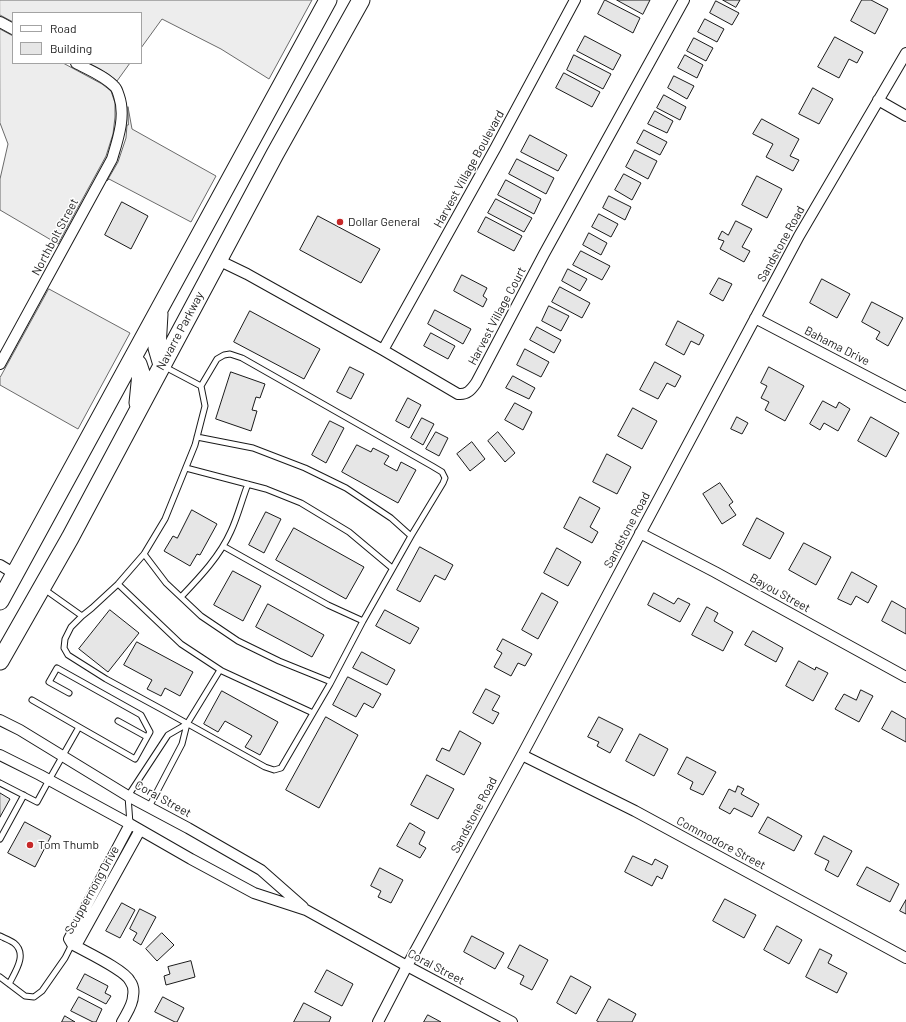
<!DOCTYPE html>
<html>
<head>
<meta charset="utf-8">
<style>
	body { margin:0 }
	#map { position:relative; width:906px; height:1022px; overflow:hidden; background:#fff; font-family:Barlow,sans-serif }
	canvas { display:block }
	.legend { position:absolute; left:12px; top:12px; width:130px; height:52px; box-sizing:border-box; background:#fff; border:1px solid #a3a3a3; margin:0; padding:5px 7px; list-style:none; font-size:12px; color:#1a1a1a }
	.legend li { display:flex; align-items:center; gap:8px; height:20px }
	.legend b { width:20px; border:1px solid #a3a3a3 }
</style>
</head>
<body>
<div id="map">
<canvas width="906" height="1022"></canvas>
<ul class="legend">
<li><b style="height:5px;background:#fff"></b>Road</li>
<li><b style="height:11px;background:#e6e6e6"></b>Building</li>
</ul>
</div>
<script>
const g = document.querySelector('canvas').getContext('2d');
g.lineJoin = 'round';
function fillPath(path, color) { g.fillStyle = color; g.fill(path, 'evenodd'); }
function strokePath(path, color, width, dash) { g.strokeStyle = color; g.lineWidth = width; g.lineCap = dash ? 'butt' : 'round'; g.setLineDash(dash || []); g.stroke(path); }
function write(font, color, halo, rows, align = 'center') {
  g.font = font + ' Barlow,sans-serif'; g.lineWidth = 3; g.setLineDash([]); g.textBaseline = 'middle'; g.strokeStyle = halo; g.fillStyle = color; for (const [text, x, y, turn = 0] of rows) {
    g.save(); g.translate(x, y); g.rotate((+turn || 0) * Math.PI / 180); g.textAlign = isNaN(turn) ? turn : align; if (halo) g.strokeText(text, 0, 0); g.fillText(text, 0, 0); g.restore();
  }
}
const built = new Path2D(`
	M0,0H312L269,79L221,49L162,19L141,48V13H13V22L0,15Z
	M0,29L13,36V63H63L102,84L111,91L115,103V117L113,134L106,156L58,244L0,210V179L8,144L0,123Z
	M88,63H130L117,81L108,74Z
	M128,107L132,129L216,176L191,222L109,179L107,181L118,162L126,138L127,125H128Z
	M49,289L130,333L78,429L0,385V378Z`);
fillPath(built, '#ededed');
strokePath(built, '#6a6a6a', 1);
const building = new Path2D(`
	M605,0L640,18L633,33L598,14Z
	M617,0H650L643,14Z
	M723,0H740L736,7Z
	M862,0H871L888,9L875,34L851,21Z
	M716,1L739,13L732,25L710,13Z
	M705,19L724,29L717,42L698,32Z
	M585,36L621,55L613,70L577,51Z
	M835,37L863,52L857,63L849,59L839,78L818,67Z
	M694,38L713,48L706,61L687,51Z
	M574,55L611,74L603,89L567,70Z
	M685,55L703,65L697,78L678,68Z
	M564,73L600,92L592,107L556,88Z
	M674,76L694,86L687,99L668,88Z
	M813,88L833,99L819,124L799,114Z
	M664,95L686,107L680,120L657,108Z
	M655,111L673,121L667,133L648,124Z
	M762,119L799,139L790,156L799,160L793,171L766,157L773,144L753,134Z
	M644,130L667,142L660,155L637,143Z
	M530,135L567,155L558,171L521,152Z
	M635,150L657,161L648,179L626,167Z
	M517,159L554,178L546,194L509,174Z
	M624,174L641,183L632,200L615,190Z
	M757,176L782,189L767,218L742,205Z
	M506,180L541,199L534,214L498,195Z
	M609,196L631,207L625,220L603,208Z
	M496,199L532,218L524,232L488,213Z
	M122,202L148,216L131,249L105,235Z
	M599,214L618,224L611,237L592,227Z
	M318,216L380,249L361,283L300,250Z
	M486,217L522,236L514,251L478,232Z
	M736,221L752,229L742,247L750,251L744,262L720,249L724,241L718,239L722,231L728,235Z
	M589,233L607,243L601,255L583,245Z
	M581,251L610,266L602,280L573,265Z
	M568,269L587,279L580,291L562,281Z
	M462,275L487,288L483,296L487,299L483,307L454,291Z
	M719,278L732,284L723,301L710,294Z
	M822,279L850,294L837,318L810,303Z
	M560,287L590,303L582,318L552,302Z
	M872,302L903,318L888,346L876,339L880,332L862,322Z
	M549,306L569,316L561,331L542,321Z
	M435,310L471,329L463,344L428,324Z
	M250,311L320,349L304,379L234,342Z
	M678,321L704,335L699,345L691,341L684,355L666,345Z
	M537,327L561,340L554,353L530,340Z
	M431,333L455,346L448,359L424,346Z
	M525,349L549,362L541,377L517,365Z
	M655,362L681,376L675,387L667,383L658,399L640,390Z
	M350,367L364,374L351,399L337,392Z
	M769,367L804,386L785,421L765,410L769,402L761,398L767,386L761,383Z
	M231,372L265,384L260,398L256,397L252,410L257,411L251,431L216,419Z
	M513,376L535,388L529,399L506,388Z
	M408,398L421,405L409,428L396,421Z
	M823,401L836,408L839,402L850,409L838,431L824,423L820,430L810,424Z
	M515,403L532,412L523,430L505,420Z
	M633,408L657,421L642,449L618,436Z
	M737,417L748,423L742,434L731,429Z
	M871,417L899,433L886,457L858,441Z
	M422,418L434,424L423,445L411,438Z
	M330,421L344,428L326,463L312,455Z
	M436,432L448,438L439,456L426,449Z
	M498,432L515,453L505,462L488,441Z
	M472,442L485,459L470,471L457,454Z
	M357,445L371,452L373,448L389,456L384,464L397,471L401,462L416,470L398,503L342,472Z
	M607,454L631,467L617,494L593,482Z
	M720,483L733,502L729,505L736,515L722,524L703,494Z
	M580,497L600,508L590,527L598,532L592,543L564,528Z
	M192,510L217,524L200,555L197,554L190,566L164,551L173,536L177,538Z
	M266,512L281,519L264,553L249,545Z
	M757,518L784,533L770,559L743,545Z
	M294,528L364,567L346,599L276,560Z
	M804,543L831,557L816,585L789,570Z
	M420,547L453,565L445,580L435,575L420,602L397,590Z
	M557,548L581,562L568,586L544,573Z
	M233,571L261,586L243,621L214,605Z
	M852,572L877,586L868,603L856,596L851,605L838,599Z
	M542,593L558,602L538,639L522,630Z
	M654,593L674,604L678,598L690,604L680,622L648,605Z
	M892,601L906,609V634L882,621Z
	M268,604L324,635L312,657L256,627Z
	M707,607L718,613L714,621L733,632L723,651L692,635Z
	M110,610L139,633L108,672L79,649Z
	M385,610L419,628L410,644L376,626Z
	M753,631L783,648L776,662L745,645Z
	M503,639L532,654L525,666L518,663L511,676L494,667L502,653L497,650Z
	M137,642L193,672L180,696L165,688L161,696L147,689L152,680L124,665Z
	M362,652L395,670L387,685L353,668Z
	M799,661L815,670L816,667L828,673L813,701L786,686Z
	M348,677L381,694L373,708L364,703L356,717L333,705Z
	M486,689L500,696L492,710L499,713L493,724L473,713Z
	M861,690L873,696L859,722L835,709L844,694L856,700Z
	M222,691L278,722L260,755L245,747L252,736L225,721L218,732L204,724Z
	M892,711L906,719V742L882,729Z
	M326,717L358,735L319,808L286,790Z
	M599,717L623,729L610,753L597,746L599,742L588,737Z
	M460,731L481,743L464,775L436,760L442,748L449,751Z
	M640,734L668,749L654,776L626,761Z
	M687,757L716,772L703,795L690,789L693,782L678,774Z
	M427,775L454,789L438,819L411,805Z
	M738,786L744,789L741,794L759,804L752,817L734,808L730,814L719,808L729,789L735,792Z
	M0,793L10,799L0,817Z
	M768,817L802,836L794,851L759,833Z
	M25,822L51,836L35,867L8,853Z
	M410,823L425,832L419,844L426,848L420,858L397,846Z
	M824,836L852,851L838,877L825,870L829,861L815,854Z
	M633,856L652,865L655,859L668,866L662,879L657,876L652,886L625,872Z
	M867,867L899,884L890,902L857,885Z
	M380,868L403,880L391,903L378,897L381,891L371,886Z
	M725,899L756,915L744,938L713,921Z
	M906,900V914L900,911Z
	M122,903L135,910L120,938L106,931Z
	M140,909L156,917L141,945L133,940L137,933L130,929Z
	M777,926L802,940L789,964L764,950Z
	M162,933L174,945L157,961L146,949Z
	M472,936L504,953L495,969L464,952Z
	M520,945L548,960L532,990L520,984L524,976L508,968Z
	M820,949L832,955L828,963L847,973L837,993L806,977Z
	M191,961L195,977L166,985L164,976L170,974L168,967Z
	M327,970L353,984L342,1006L315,992Z
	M85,974L108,986L105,993L111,996L106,1004L77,989Z
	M571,976L591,987L576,1014L557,1003Z
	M79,997L102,1009L96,1022H93L71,1011Z
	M163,997L184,1008L177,1022H175L155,1012Z
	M609,999L636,1014L632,1022H599L597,1021Z
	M304,1003L331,1017L329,1022H294Z
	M428,1015L441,1022H424Z
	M65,1016L75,1022H62Z`);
fillPath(building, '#e6e6e6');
strokePath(building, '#1a1a1a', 1);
const service = new Path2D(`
	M197,437L253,448L305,468L346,488L391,518L411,536
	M186,468L266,489L301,503L349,532L392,568
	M223,546L328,605L363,621
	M144,554L166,583L201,616L238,641L279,661L331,682
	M118,584L181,644L222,671L313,713
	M44,589L82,616L71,627L65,639L64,648L68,655L106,679L163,710L265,767L274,770L281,768L330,684L363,621L411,536L443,483L445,478L442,472L432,466L242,358L230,354L224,355L217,359L201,386L165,367
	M181,597C200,577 220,556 231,531C238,516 242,499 248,484
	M82,616L92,608L118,584L144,554L165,519L195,445L205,406L201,386
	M32,700L79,727
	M118,721L147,737
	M0,783L37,802L49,780L79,727L135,759L150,732L141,715L57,668L49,682L69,693
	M149,807L182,744L187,724L220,670
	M130,824L128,796L168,735L187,724
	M0,839L24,795
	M0,936C4,938 10,940 14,943C28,954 15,972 9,984
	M0,977L25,996L34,997L42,991L65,958L72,944`);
const minor = new Path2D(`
	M0,22L13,29
	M878,100L906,116
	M218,260L247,274L383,350L458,394C467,395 471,390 476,383L544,254L684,0
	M755,318L906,397
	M383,350L496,147L575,0
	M0,364L112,159C118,139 126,116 119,96C118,93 117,89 115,87C105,76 89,70 76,63
	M640,533L715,572L906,677
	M0,565L15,574
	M0,720L20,730L128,796L188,828L261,870L303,907
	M0,755L40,775L130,824L191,859L254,893L306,910L407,966L512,1022
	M522,755L635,811L906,958
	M72,944L69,939L130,824
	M72,944H76L78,942L140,830
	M72,944C84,951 125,970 130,981C133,985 134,991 133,996C133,1005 126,1014 122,1022
	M378,1022L407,966L522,755L799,236L906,53`);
const trunk = new Path2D(`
	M159,314L157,348L162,365
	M132,359L138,364L141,373L138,403
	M0,601L328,0
	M0,661L70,538L275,154L361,0`);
strokePath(service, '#1a1a1a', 7);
strokePath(minor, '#1a1a1a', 12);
strokePath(trunk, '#1a1a1a', 19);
strokePath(service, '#fff', 5);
strokePath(minor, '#fff', 10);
strokePath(trunk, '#fff', 17);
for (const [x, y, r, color] of [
	[340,222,4,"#c62828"],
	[30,845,4,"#c62828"]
]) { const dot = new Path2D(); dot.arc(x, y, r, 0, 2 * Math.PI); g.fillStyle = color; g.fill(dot); strokePath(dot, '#fff', 1.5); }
write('12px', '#1a1a1a', '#fff', [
	["Harvest Village Boulevard",469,169,-61],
	["Northbolt Street",55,237,-62],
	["Sandstone Road",781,244,-61],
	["Harvest Village Court",497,316,-62],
	["Navarre Parkway",180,331,-62],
	["Bahama Drive",837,346,27],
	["Sandstone Road",627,530,-62],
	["Bayou Street",780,593,29],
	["Coral Street",163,799,29],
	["Sandstone Road",474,815,-62],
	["Commodore Street",721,843,28],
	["Scuppernong Drive",92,890,-61],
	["Coral Street",436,967,28]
]);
write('12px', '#1a1a1a', '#fff', [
	["Dollar General",348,222],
	["Tom Thumb",38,845]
], 'left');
</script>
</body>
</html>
